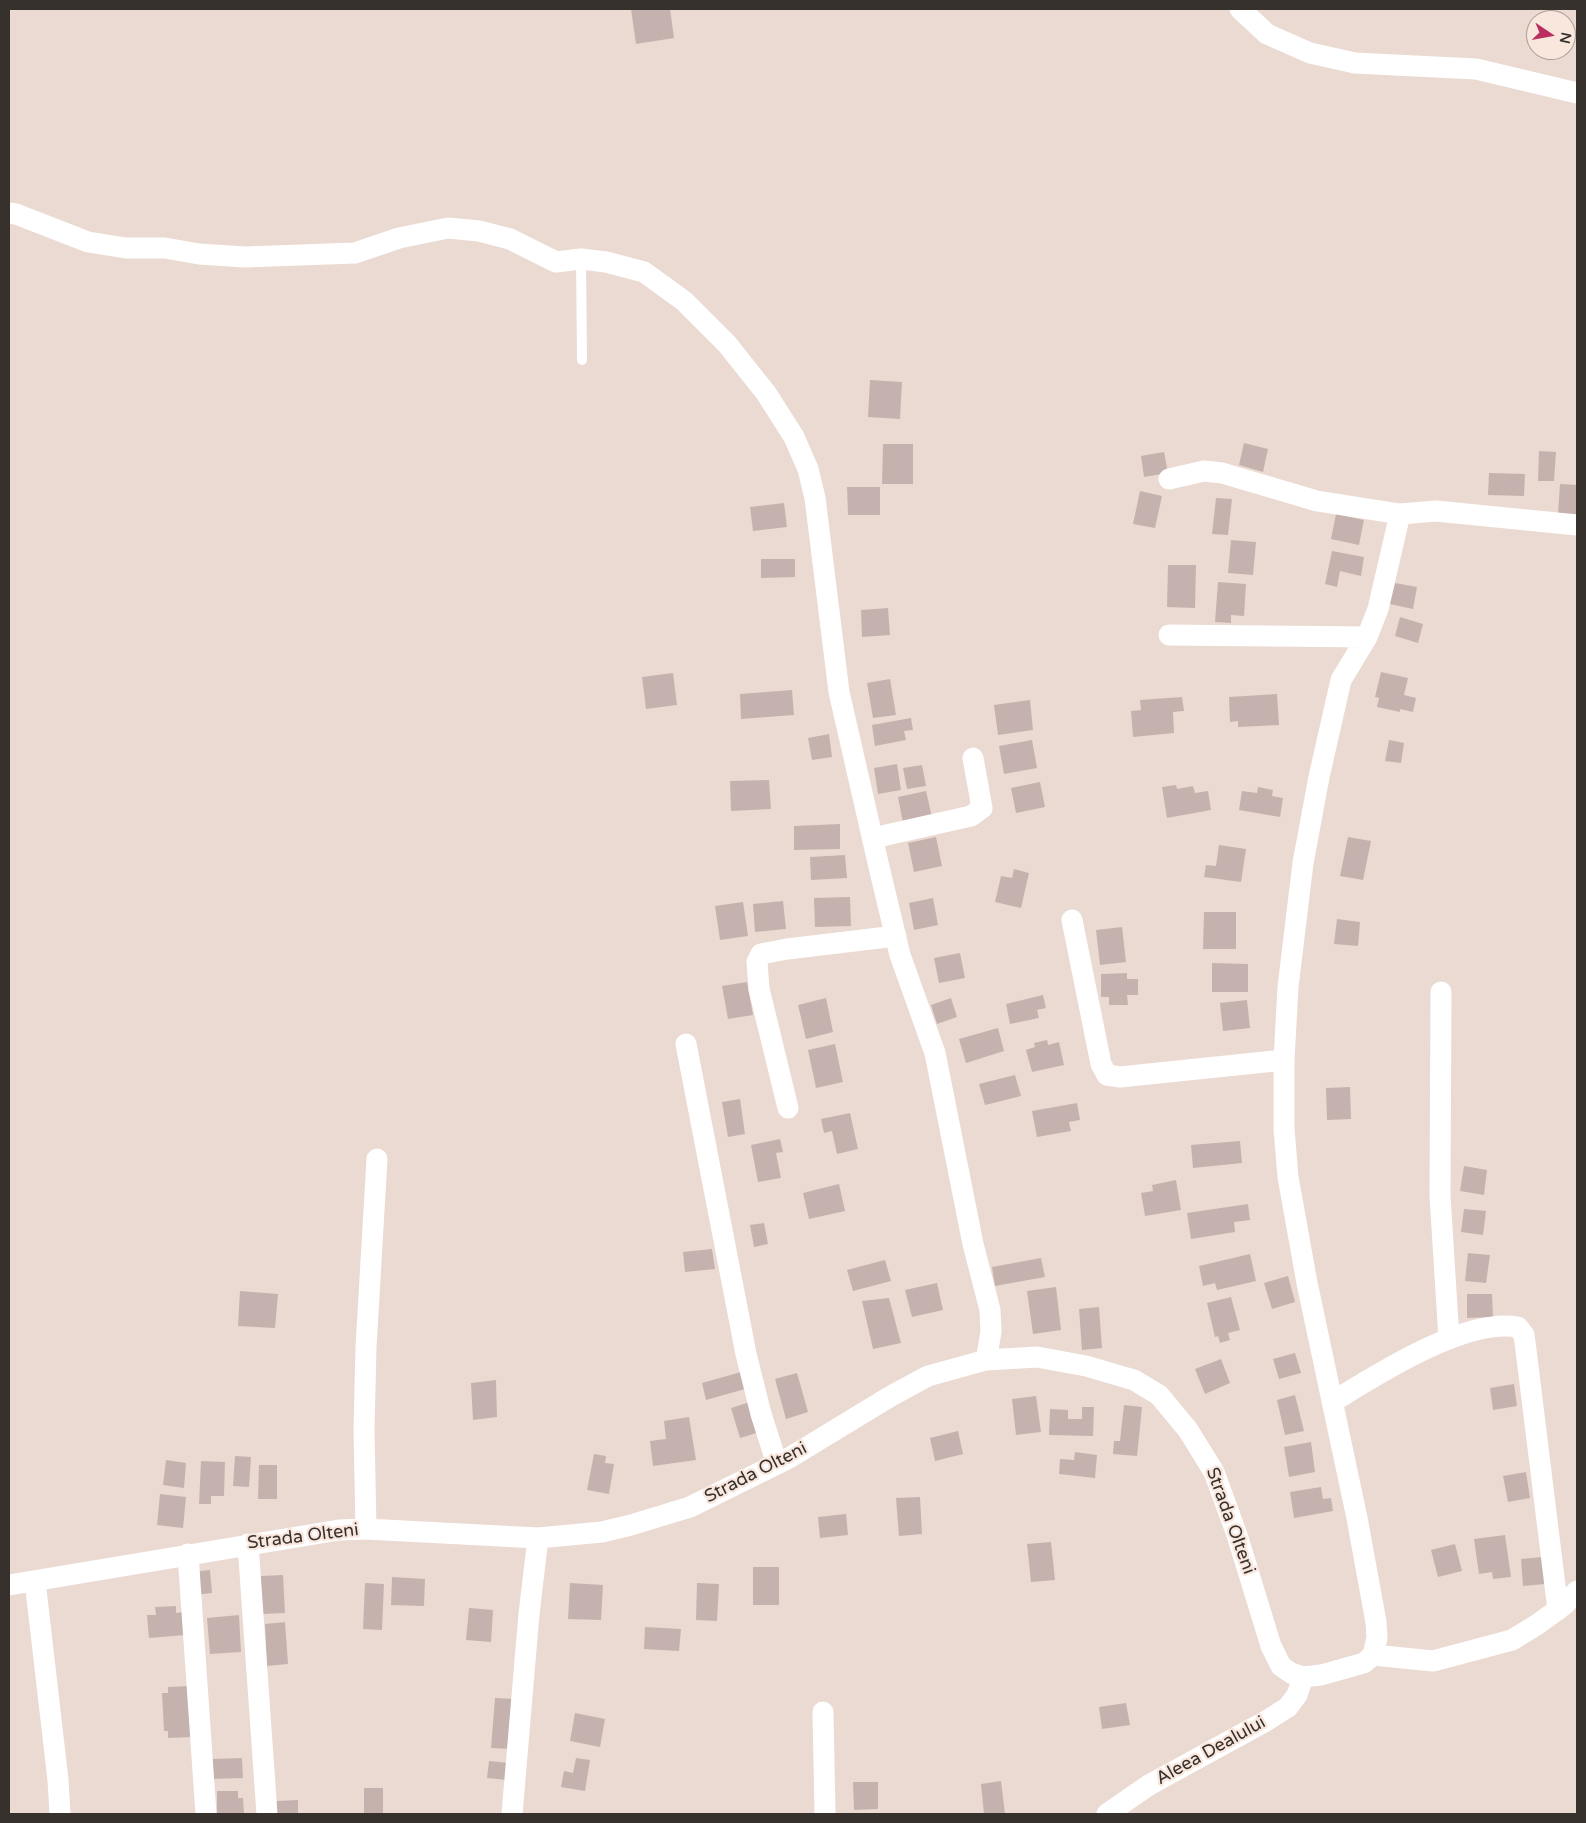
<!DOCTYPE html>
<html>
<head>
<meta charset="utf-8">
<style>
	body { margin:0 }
	#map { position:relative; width:1586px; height:1823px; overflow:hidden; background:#ebdad1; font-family:"Varela Round",sans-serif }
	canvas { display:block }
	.frame { position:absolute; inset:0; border:10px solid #37312d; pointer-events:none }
	.north { position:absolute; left:1526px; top:10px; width:50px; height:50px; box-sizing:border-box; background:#f9e7de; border:1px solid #ab9e97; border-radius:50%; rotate:102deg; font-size:14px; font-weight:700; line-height:20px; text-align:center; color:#37312d }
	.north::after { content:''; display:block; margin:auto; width:18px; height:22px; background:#bc2e60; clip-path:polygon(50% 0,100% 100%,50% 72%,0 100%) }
</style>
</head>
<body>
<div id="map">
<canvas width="1586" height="1823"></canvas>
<div class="frame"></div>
<div class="north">N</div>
</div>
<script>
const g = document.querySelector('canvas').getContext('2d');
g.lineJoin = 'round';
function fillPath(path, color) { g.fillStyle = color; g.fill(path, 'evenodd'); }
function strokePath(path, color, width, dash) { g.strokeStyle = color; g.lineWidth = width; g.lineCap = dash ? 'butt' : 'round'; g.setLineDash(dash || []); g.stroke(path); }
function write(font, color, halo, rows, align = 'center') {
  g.font = font + ' "Varela Round",sans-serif'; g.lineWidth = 4.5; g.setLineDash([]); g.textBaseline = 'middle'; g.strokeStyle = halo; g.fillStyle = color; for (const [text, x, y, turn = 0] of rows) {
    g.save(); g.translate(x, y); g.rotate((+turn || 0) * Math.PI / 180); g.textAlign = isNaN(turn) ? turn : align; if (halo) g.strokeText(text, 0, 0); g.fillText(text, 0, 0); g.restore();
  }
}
fillPath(new Path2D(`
	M631,9H670L674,38L636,44Z
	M870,380L902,382L900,419L868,417Z
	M1244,443L1268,449L1263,472L1239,465Z
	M883,444H913V484H882Z
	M1539,451L1556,452L1554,481H1538Z
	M1164,452L1168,473L1144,477L1141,456Z
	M1489,473L1525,474L1524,496L1488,495Z
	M1560,484L1577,485V515L1558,514Z
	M847,487H880V515H848Z
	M1140,491L1162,496L1155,528L1133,524Z
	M1216,498L1232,499L1228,535L1212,534Z
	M784,503L787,527L753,531L750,507Z
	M1336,514L1364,520L1359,545L1331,539Z
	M1231,540L1256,542L1253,575L1228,573Z
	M1332,551L1364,557L1361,576L1340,571L1337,587L1325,584Z
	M761,559H795V577L761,578Z
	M1168,565H1196L1195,608L1167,607Z
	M1218,582L1246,584L1244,616L1231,615V623L1215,622Z
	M1395,583L1417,587L1413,609L1390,604Z
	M888,608L890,635L862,637L861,610Z
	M1400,617L1423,624L1418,643L1395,636Z
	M1381,672L1408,678L1404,695L1416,698L1413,712L1400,709V712L1377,707L1379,698L1375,697Z
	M673,673L677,705L646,709L642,677Z
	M890,679L896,715L873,718L867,683Z
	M792,690L794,715L741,719L740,694Z
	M1277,694L1279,725L1238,727V721L1230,722L1229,697Z
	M1182,697L1184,711L1173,712L1174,733L1133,737L1131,711L1141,710L1140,700Z
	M1030,700L1033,730L998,735L994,705Z
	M911,718L913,730L904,731L906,740L875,746L872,725Z
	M829,734L832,757L812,760L808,738Z
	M1032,740L1037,768L1004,774L999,746Z
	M1389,740L1404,743L1401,763L1385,761Z
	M897,764L901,790L878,794L874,768Z
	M922,765L926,786L907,789L903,768Z
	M769,780L771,809L731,811L730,781Z
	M1040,782L1045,807L1016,813L1011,788Z
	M1176,785L1177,789L1193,786L1195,793L1208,791L1211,810L1167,818L1162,787Z
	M1258,787L1273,790L1272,796L1283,798L1280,817L1239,810L1242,791L1257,793Z
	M926,791L932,817L903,823L898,797Z
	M840,824V849L794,850V826Z
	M936,837L942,866L914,872L908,843Z
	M1348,837L1371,841L1363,880L1340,876Z
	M1219,845L1246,849L1241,882L1204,877L1206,865L1216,866Z
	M845,855L847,878L811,880L810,857Z
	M1014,869L1029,873L1021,908L995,902L1001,876L1012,878Z
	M850,897L851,926L815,927L814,898Z
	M933,898L938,925L914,930L909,903Z
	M783,901L786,929L755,932L753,904Z
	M743,902L748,936L720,940L715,906Z
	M1204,912H1236V949H1203Z
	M1337,919L1360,922L1358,946L1334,944Z
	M1122,927L1126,962L1100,965L1096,930Z
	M960,953L965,978L939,983L934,958Z
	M1212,963L1248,964V992H1212Z
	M1127,973V979H1138V995H1127L1128,1005H1109V997H1101V974Z
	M747,982L753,1015L728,1019L722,986Z
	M1043,995L1046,1008L1037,1010L1039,1018L1010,1024L1006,1004Z
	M826,998L833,1032L806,1039L798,1005Z
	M951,998L957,1017L937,1024L931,1005Z
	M1247,1000L1250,1028L1223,1031L1220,1003Z
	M998,1028L1004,1051L966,1063L959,1039Z
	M1047,1040L1048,1045L1059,1042L1064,1065L1032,1072L1026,1050L1035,1047L1034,1043Z
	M835,1044L843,1082L816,1088L808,1050Z
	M1015,1075L1021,1096L985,1105L979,1084Z
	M1350,1087L1351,1119L1327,1120L1326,1088Z
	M740,1099L745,1134L728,1137L722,1102Z
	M1077,1103L1080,1120L1069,1122L1071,1131L1037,1137L1032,1111Z
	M850,1113L858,1149L837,1154L832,1131L824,1133L821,1119Z
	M780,1139L783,1152L776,1153L781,1178L758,1182L751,1145Z
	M1240,1141L1242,1163L1193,1168L1191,1145Z
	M1464,1166L1487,1170L1484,1195L1460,1191Z
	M1176,1180L1181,1210L1145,1216L1141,1193L1153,1191L1152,1185Z
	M839,1184L845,1211L809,1219L803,1193Z
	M1248,1204L1250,1220L1234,1222L1235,1232L1191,1239L1187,1213Z
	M1464,1209L1486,1211L1483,1235L1461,1232Z
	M764,1223L768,1244L754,1247L750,1225Z
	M712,1249L715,1269L685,1272L683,1252Z
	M1468,1253L1490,1255L1486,1283L1465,1281Z
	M1250,1254L1256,1281L1217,1290L1215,1283L1203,1286L1199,1266Z
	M1041,1258L1045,1277L995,1286L992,1267Z
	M885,1260L891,1281L853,1291L847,1270Z
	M1288,1276L1295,1302L1272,1309L1264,1283Z
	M937,1283L943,1310L912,1317L905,1290Z
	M1056,1287L1061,1330L1033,1334L1027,1291Z
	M240,1291L278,1294L275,1328L238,1326Z
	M1467,1294H1492L1493,1317L1467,1318Z
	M1231,1297L1240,1330L1228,1333L1230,1340L1220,1343L1218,1336L1215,1337L1207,1303Z
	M889,1298L901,1343L873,1349L862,1301Z
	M1099,1307L1102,1348L1082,1350L1079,1309Z
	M1295,1353L1301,1373L1279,1379L1273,1359Z
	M1221,1359L1230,1383L1205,1394L1195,1369Z
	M741,1372L745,1389L706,1400L702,1383Z
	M797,1373L808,1412L786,1419L775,1379Z
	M496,1380L497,1417L473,1420L471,1383Z
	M1514,1384L1517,1406L1493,1410L1490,1388Z
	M1295,1395L1304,1431L1285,1435L1277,1400Z
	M1036,1396L1041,1432L1016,1435L1012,1399Z
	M750,1402L760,1432L740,1438L731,1408Z
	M1124,1405L1142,1407L1137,1456L1113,1454L1114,1441H1120Z
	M1082,1407H1094L1093,1436L1049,1435L1050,1409L1068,1410V1419H1082Z
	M689,1417L696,1460L653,1466L650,1441L666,1439L664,1421Z
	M958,1431L963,1454L935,1461L930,1438Z
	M1311,1442L1315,1472L1289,1477L1284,1447Z
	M1075,1452L1097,1455L1095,1478L1059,1474L1060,1459L1074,1460Z
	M594,1454L606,1456L605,1463L614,1464L609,1494L587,1490Z
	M235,1456L251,1457L249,1487L233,1486Z
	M166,1460L186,1463L184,1488L163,1485Z
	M201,1461L225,1462L224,1496H211V1504H199Z
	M259,1465H277V1499H258Z
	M1526,1472L1530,1498L1508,1502L1503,1476Z
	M1321,1487L1323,1499L1331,1498L1333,1511L1294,1518L1290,1492Z
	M160,1494L186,1497L183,1528L157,1525Z
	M920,1497L922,1534L899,1536L896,1498Z
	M846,1514L848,1535L820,1538L818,1517Z
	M1505,1535L1511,1577L1493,1579L1492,1572L1479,1574L1474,1539Z
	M1051,1542L1055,1580L1031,1582L1027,1544Z
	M1455,1544L1462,1571L1438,1577L1431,1550Z
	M1542,1557L1545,1584L1523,1586L1521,1559Z
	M753,1567H779V1605H753Z
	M210,1570L212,1593L193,1595L191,1572Z
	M283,1575L285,1613L262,1614L260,1576Z
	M392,1577L425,1579L424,1606L391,1605Z
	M365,1583L384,1584L382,1630L363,1629Z
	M570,1583L603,1585L601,1620L568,1619Z
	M697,1583L719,1584L717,1621L696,1620Z
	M176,1606V1613L183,1612L185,1635L149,1638L147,1615H156L155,1607Z
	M469,1608L493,1610L491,1642L466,1640Z
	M239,1615L241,1652L210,1654L207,1618Z
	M285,1622L288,1664L267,1666L265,1624Z
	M645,1627L681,1629L679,1651L644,1649Z
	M190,1686L192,1737L168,1738V1731H164L162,1693H168V1687Z
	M495,1698L517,1699L513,1749L491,1748Z
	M1126,1703L1130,1725L1102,1729L1099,1707Z
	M575,1713L605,1719L600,1747L570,1741Z
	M242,1758L243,1778L211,1779L210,1759Z
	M576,1758L590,1760L585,1791L561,1787L564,1771L573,1773Z
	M489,1761L509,1763L507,1780L487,1778Z
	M1001,1781L1005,1814H984L981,1784Z
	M853,1782H878V1809L854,1810Z
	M364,1788H383V1814H364Z
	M217,1791H238V1798H243L244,1814H217Z
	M298,1800V1814H276V1801Z`), '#c5b2af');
strokePath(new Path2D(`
	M581,259L582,360`), '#fff', 10);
strokePath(new Path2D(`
	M1240,9L1267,34L1310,53L1355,63L1476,69L1577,93
	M9,213L16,214L88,242L126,248H165L199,254L245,257L355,253L399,238L448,228L479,231L510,239L556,262L581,259L606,262L644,272L684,301L727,344L766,393L794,437L808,469L815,498L839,692L879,867L900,955L935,1053L973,1244L990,1310L991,1332L986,1360
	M1169,479L1204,471L1222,473L1317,501L1400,514L1436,511L1577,525
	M1169,635L1367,637
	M873,838L971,816L982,808L973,758
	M1072,920L1101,1064L1107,1075L1120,1077L1284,1060
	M1441,992L1440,1196L1449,1339
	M686,1044L746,1354L761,1414L777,1464
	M788,1108L759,989L757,962L761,954L787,949L896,936
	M1332,1402C1378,1374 1464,1318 1518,1327L1524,1335L1526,1350L1558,1610
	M366,1529L364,1430L366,1347L377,1159
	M248,1544L267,1814
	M188,1554L206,1814
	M35,1581L58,1780L60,1814
	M9,1585L339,1530L366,1529L538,1538L602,1532L631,1525L690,1507L789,1458L891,1396L928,1376L986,1360L1037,1357L1086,1366L1134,1380L1159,1395L1188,1430L1214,1472L1237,1535L1271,1646L1281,1666L1291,1673L1303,1677L1321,1675L1364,1663L1373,1655L1377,1638L1376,1622L1357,1518L1307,1283L1288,1177L1284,1129V1060L1288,987L1303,863L1319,777L1341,680L1367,637L1378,609L1400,514
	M1373,1655L1433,1661L1512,1640L1538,1624L1564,1605L1577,1591
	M823,1712L825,1814
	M512,1814L529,1614L538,1538
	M1107,1814L1149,1785L1266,1721L1288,1707L1297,1695L1303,1677`), '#fff', 21);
write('18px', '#37312d', '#f9e7de', [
	["Strada Olteni",756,1473,-27],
	["Strada Olteni",1230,1521,70],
	["Strada Olteni",303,1537,-7],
	["Aleea Dealului",1211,1751,-29]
]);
</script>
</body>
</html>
